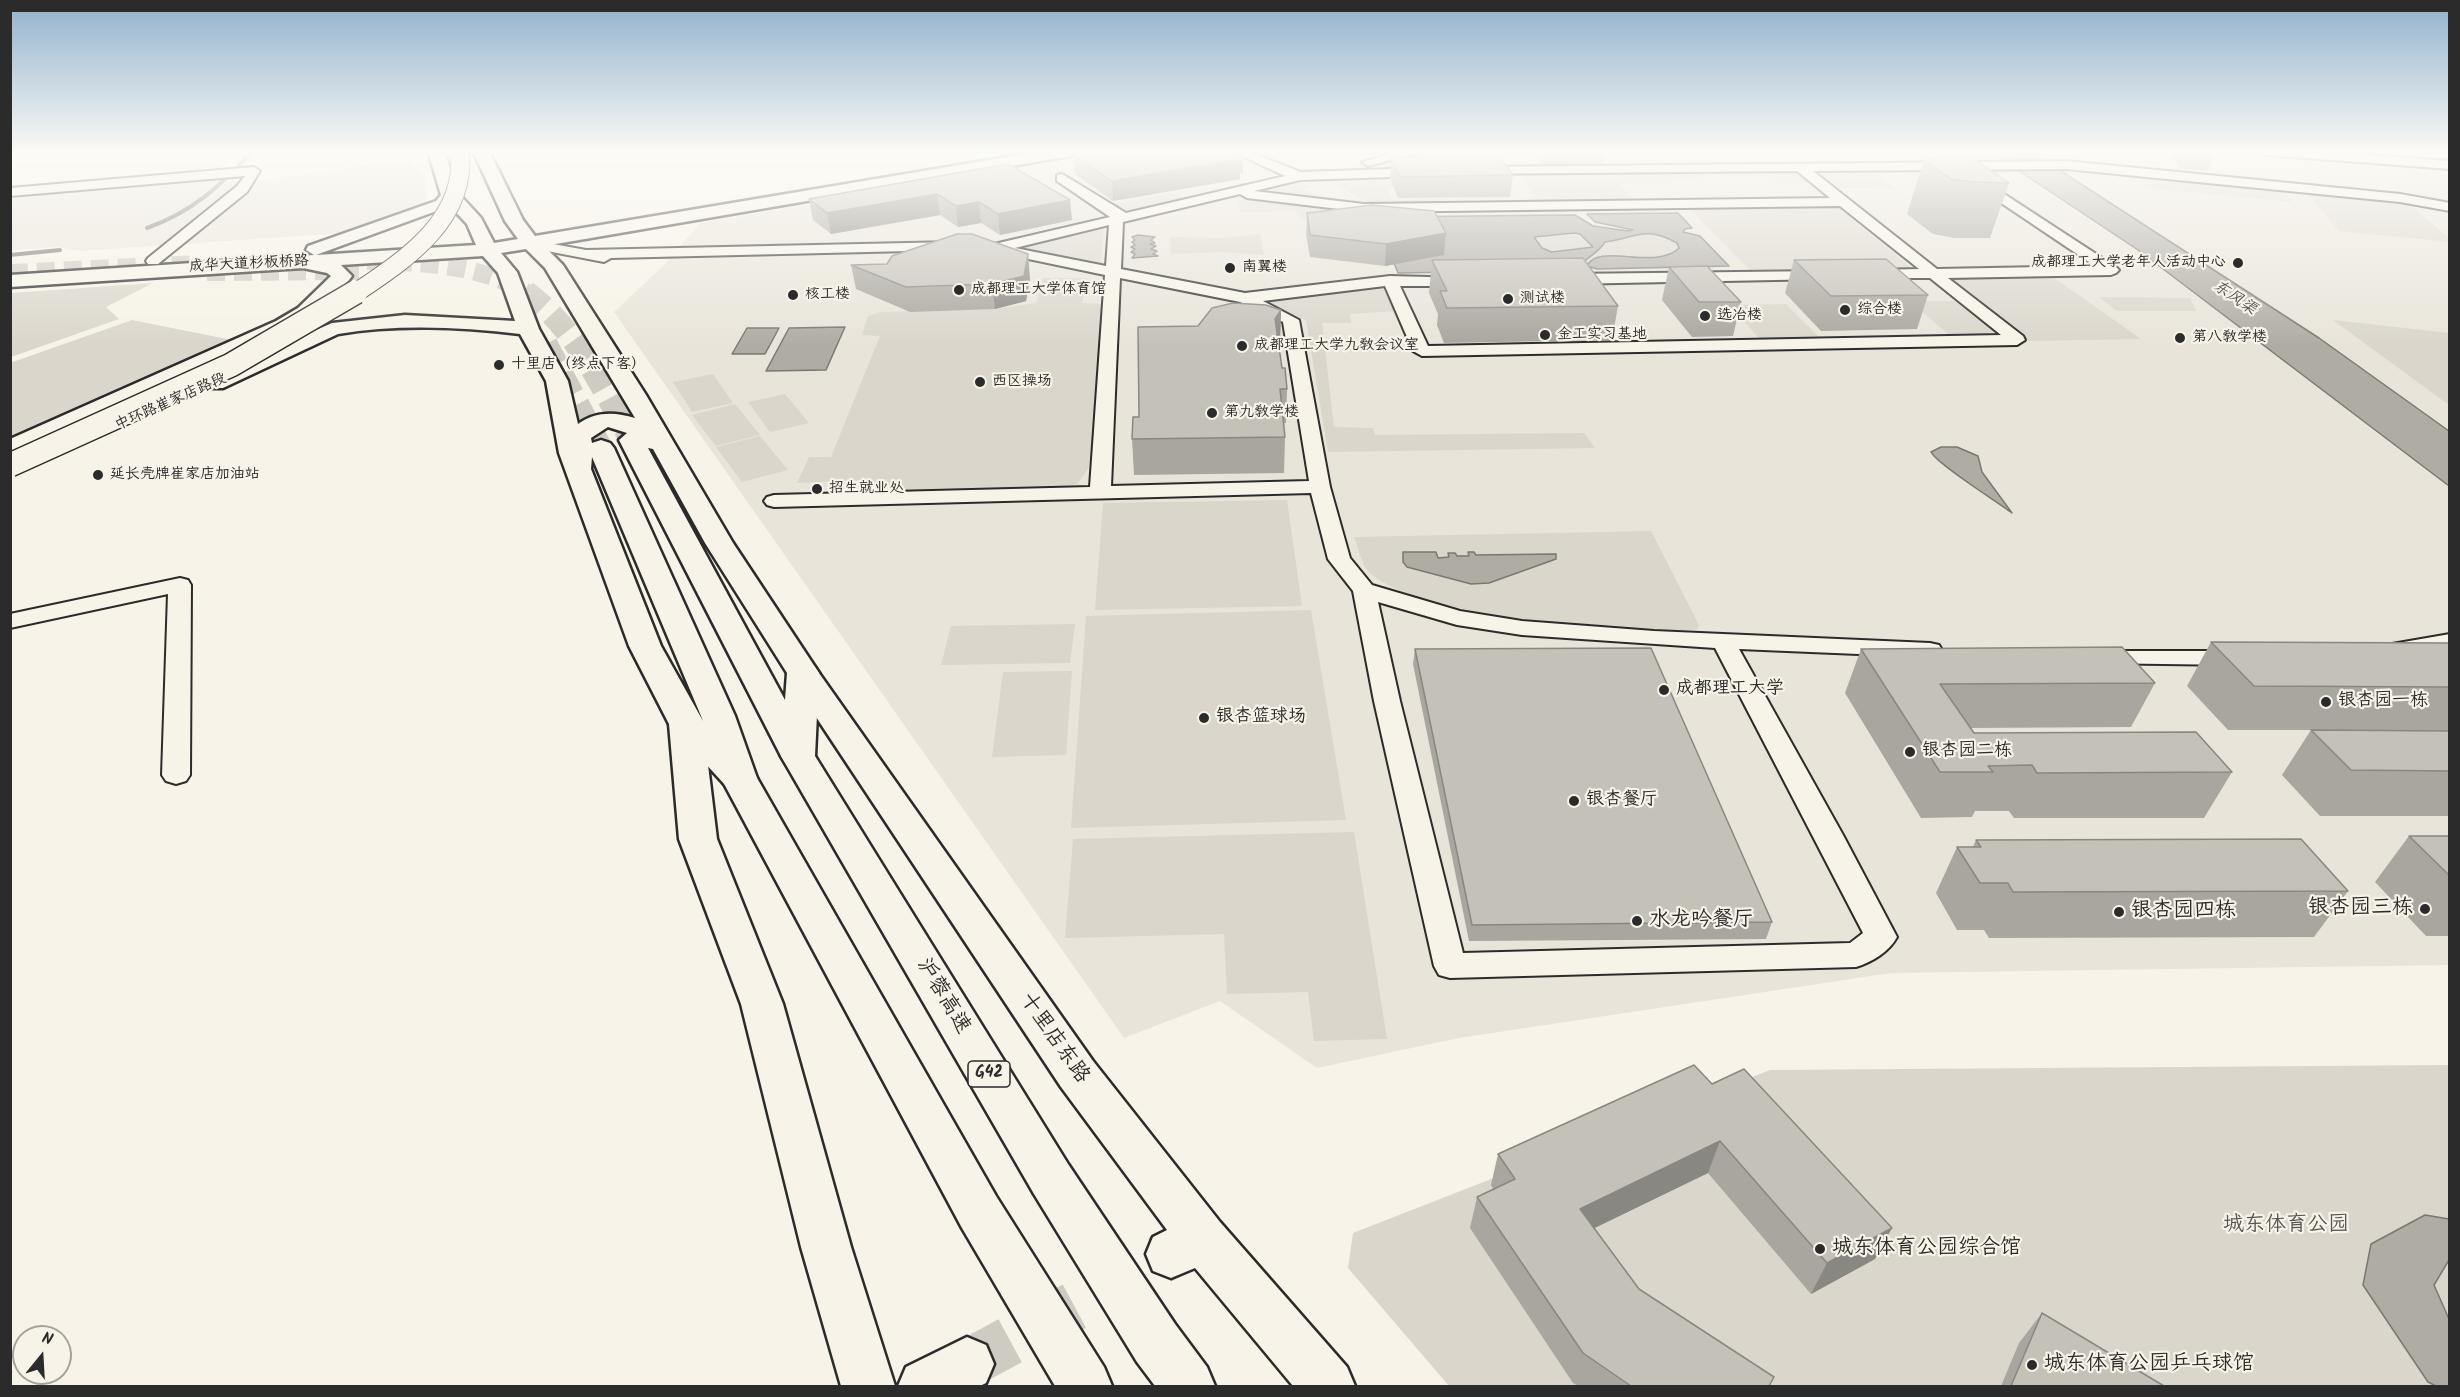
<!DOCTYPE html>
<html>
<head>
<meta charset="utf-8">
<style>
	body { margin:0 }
	#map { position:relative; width:2460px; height:1397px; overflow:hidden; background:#f7f3e8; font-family:Kalam,sans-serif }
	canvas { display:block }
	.frame { position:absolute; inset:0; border:12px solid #2b2b2b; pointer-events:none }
	.north { position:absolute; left:12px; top:1325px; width:60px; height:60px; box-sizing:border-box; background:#f7f3e8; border:2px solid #a5a39c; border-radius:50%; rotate:18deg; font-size:16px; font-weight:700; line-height:24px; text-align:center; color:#2b2b2b }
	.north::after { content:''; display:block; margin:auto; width:21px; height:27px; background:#2b2b2b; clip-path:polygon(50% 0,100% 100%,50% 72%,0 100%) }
</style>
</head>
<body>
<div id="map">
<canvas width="2460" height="1397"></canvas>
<div class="frame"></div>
<div class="north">N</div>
</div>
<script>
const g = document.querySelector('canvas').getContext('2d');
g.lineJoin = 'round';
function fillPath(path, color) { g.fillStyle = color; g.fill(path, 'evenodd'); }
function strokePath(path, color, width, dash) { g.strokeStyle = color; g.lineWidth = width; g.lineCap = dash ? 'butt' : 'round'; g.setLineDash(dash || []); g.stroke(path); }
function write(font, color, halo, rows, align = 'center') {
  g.font = font + ' Kalam,"LXGW WenKai TC",sans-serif'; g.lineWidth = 4.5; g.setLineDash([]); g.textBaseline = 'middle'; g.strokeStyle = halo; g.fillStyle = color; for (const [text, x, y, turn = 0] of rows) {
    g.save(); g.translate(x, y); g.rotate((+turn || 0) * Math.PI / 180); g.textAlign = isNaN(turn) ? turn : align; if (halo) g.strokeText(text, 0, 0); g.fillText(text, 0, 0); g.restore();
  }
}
fillPath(new Path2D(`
	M1117,151H2449V965L1891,973L1459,1038L1317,1068L1220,1001L1124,1038L614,312L665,264L700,223Z
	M409,160L427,178L426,206L357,232L80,251L57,247L11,250V195L241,175L236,184Z`), '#e8e4da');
fillPath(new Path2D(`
	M1425,151H1480L1490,168L1360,170L1355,167Z
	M1798,169L1815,183H1779L1772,177H1725L1716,170Z
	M1808,169H1870L1897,189L1829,187Z
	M1695,170L1703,178L1670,179L1674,183L1619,184L1636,204L1541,205L1518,173Z
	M2141,177L2284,191L2293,202L2147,188Z
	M1385,178L1388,183L1420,182L1422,187H1386L1392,200L1443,199L1446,204L1374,206L1330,181Z
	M1288,183L1314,187L1303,189C1319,198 1330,195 1347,202L1258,194L1250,190Z
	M2305,191L2383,198L2410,205L2449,238V242L2339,231Z
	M1173,193L1187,200L1128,212L1114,204Z
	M1243,196L1357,210L1307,222L1294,211L1240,212L1239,198Z
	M1835,205L1912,268L1750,270L1689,208Z
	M1098,226L1104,227L1101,263L1093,266L1013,250L1015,245Z
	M1574,233L1580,234L1593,246L1552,252L1542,248L1534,237Z
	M1642,233L1665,236L1677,243L1679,248C1653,273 1606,240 1588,266L1597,269L1576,270C1584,258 1598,254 1604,242Z
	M1260,234L1264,255L1221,252L1171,254L1170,237L1222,238Z
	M2053,277L2141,339L2029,341L1951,278Z
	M1043,278H1087L1082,303L1105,304L1097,420L1088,469L1077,484L1061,489L859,494L861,480L797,483L809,457H831L880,336L862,335L868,316L880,312L995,309L1036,303Z
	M153,283L106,307L119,319L11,357V293Z
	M1386,284L1398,311L1350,314L1351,323H1322L1334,427L1373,428L1375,435L1584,433L1595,448L1328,452L1306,320L1260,299Z
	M2099,297L2190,298L2196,311H2117Z
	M1910,301H1956L1998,334L1949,335Z
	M1786,304L1821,339L1761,340L1729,305Z
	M132,320L242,342L11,439L10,363Z
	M2333,320L2449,333V405Z
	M713,374L733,403L692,412L673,382Z
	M785,394L809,423L770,432L748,402Z
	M735,404L760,435L716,446L692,415Z
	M760,436L788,470L742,482L716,447Z
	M1287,500L1302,606L1095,610L1103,503Z
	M1651,531L1699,625L1696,630C1625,634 1424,618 1371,574C1362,567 1358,547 1354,537Z
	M1311,610L1346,820L1071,828L1086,616Z
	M1075,624L1070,663L941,665L951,626Z
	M1072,671L1066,755L992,757L1003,672Z
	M1354,832L1387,1039L1314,1041L1308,992L1227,994L1224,934L1065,938L1073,839Z
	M2449,1065V1386H1449L1348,1268L1353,1233L1770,1070Z`), '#dad6cc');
const water = new Path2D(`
	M1989,151H2030L2319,338L2449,431V486L2138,250Z
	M1678,213L1692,228L1685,229L1683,232L1700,236L1729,266L1597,269L1587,266C1598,242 1656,271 1679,248L1677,243C1644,225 1636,238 1605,242C1598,254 1584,258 1576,270L1398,273L1375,217L1575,215L1593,226L1628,231L1633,230L1595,222L1587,214ZM1574,233L1580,234L1593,247L1552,252L1542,248L1534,237Z
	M1138,235L1155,237L1151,240L1155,243L1150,244L1156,246L1151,249L1157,251L1153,254L1158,256L1132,258L1135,254L1131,252L1135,249L1131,247L1135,245L1132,242L1135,240L1132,237Z
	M845,327L826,370L766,371L789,328Z
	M747,328H779L765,354H732Z
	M1941,447H1957L1978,456L1982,472L2012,513C1996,501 1937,464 1931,452Z
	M1403,552H1436L1438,558L1449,557L1448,553H1455L1457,556H1469L1468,552H1474L1476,555L1556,554V559L1489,583L1471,584L1407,567L1403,562Z
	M2425,1215L2449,1219V1260L2434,1285L2449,1319V1386H2436L2428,1382L2363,1285L2371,1244Z`);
fillPath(water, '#afaca4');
strokePath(water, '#7a7874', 1.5);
strokePath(new Path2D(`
	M147,228C192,212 221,186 252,151
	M10,255L60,250`), '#7a7874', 4);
strokePath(new Path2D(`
	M967,1364L1171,1254`), '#cecbc2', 49, [49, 24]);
strokePath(new Path2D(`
	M367,261C421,262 481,264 529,294
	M207,272L359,271
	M10,273L198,264`), '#cecbc2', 18, [18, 9]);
strokePath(new Path2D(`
	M526,292C576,328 602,388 631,440
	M546,344L601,448`), '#cecbc2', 23, [23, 11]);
const street = new Path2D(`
	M1231,151H1247L1301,172L1423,168L1429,172L1423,176L1300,180L1254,191L1364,204L1830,198L1797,171L1471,174L1469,171L1475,167L2066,161L2400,194L2450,203V211L2400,202L2066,169L1813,171L1937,269L2095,266L1970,182L1969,179L1975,175L2116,267L2119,270L2116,273L2111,275L1948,278L2023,336L2025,340L2017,345L1422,356L1413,351L1385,286L1263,301L1299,320L1330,487L1350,558L1372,585L1460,611L1522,621L1654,631L1930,643L1939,645L1942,650L1939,655L1930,657L1739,649L1843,835L1897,937C1889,952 1872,962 1856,967L1450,978L1439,975L1434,966L1374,701L1353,591L1328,559L1311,493L774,507L767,505L764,501L767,497L774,495L1090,487L1105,275L995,252L988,248L990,245L1110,217L1057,181V175L1062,174L1126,213L1285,176ZM1240,194L1247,198L1364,212L1840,206L1919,269L1871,270L1863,275L1866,278H1930L2001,335L1428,346L1400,286H1463L1468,284L1471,281L1468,278L1390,276L1245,293L1121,269L1123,222ZM1109,225L1106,266L1015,248ZM1120,278L1240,302L1283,322L1309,481L1111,486ZM1378,602L1457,625L1522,635L1715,648L1863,933L1850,943L1463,953L1400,701Z
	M1403,151H1425L1368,166L1362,162Z
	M2260,151H2313L2450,161V169L2266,155Z
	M254,167L260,171L247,192L158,264H148L146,261L148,258L237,186L245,176L10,196V188Z
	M531,240L586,250L953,242L960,246L953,250L611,258L604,262L526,247L524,244L526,241Z
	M1823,271L1831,276L1828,279L1566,284L1558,279L1566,274Z
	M180,578L188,580L191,585L190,775L186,781L176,784L166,781L162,775L168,594L10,628V614Z
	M2450,634V648L2401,656L2392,654L2389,649L2392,644Z
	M2098,651H2236L2245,653L2248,658L2245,663L2236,665L2089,663L2086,658L2089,653Z`);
const secondary = new Path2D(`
	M803,663L814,666L1093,1061L1220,1222L1347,1367L1355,1386H1293L1195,1268L1171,1278L1153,1271L1146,1254L1153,1237L1167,1230L1061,1087L787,673L792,666Z
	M686,713L698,716L703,724L717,839L783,1004L851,1247L895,1386H841L801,1247L741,1004L679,839L669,724L674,716Z
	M967,1337L986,1345L994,1364L986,1383L980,1386H898L906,1367Z`);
const primary = new Path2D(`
	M428,151H444L458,193L481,218L494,243L518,239L505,221L473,151H489L523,220L535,236L1043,151H1078L1070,156L544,246L563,265L646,395L733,543L819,673L815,756L810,764L798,767L786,764L781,756L619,440L627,433L608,427L591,438L592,443L601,440L610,443L614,448L735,716L757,778L752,786L739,790L726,786L669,724L629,646L559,453L546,381L520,334C459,327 398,324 338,334L223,388H207L203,383L207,378L332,323L405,315L515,321L498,273L483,256L341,265L352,276L349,280L312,316L292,331L10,455V439L276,321L298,308L331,276L327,273L303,268L10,287V275L314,255L306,250L308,246L436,201L441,195ZM450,206L467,224L476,245L316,255ZM526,249L545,268L635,418C615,412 596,411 578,424L568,381L539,329L517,272L501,253ZM648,448L653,449L705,543L787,673L785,700ZM592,457L701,716L703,721L661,646L591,469Z`);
const highway = new Path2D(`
	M798,745L810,748L1068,1164L1175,1324L1207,1367L1215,1386H1155L1137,1362L1034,1194L781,756L786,748Z
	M739,766L752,770L757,778L996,1196L1104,1367L1112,1386H1055L962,1228L721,778L726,770Z`);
strokePath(street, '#2b2b2b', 4);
strokePath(secondary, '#2b2b2b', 5);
strokePath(primary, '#2b2b2b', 5);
strokePath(highway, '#2b2b2b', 5);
fillPath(street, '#f7f3e8');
fillPath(secondary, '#f7f3e8');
fillPath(primary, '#f7f3e8');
fillPath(highway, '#f7f3e8');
const primaryBridgeFar1 = new Path2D(`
	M354,294C405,260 467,220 460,151`);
const primaryBridge = new Path2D(`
	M10,465L231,365L356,292`);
strokePath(primaryBridgeFar1, '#2b2b2b', 20, []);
strokePath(primaryBridge, '#2b2b2b', 26, []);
strokePath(primaryBridgeFar1, '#f7f3e8', 18);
strokePath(primaryBridge, '#f7f3e8', 23);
fillPath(new Path2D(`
	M1533,151H1604L1603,163L1540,164Z
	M1612,151H1660V152H1613Z
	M2168,151H2216L2207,171L2180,168Z
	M1243,153V173H1240V179L1113,201L1075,174L1074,155Z
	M1934,157L2009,183L1990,238H1954L1933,234L1907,214L1924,160L1934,159Z
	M1391,158L1513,175L1510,197L1398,198L1390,179Z
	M1008,164L1070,200L1072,220L1000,235L981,223L958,227L940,215L831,234L813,220L809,199Z
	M1307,213L1444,255L1385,266L1310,257L1306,234Z
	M1432,260L1618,306L1612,340L1444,343L1437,325L1438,314L1429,293Z
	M1794,260L1928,295L1917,329L1821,331L1785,293Z
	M851,265L1030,279L1026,301L995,309L910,312L856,289Z
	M1669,267L1741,302L1733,336L1692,337L1662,300Z
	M1281,310L1280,342L1279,344L1282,368L1287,389L1286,423H1283L1285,437L1284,473L1134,475L1132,439L1198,326Z
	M2211,642L2450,643V816H2320L2282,775L2311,730H2228L2187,686Z
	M1415,649L1772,922L1766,939L1469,941L1413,664Z
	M1861,649L2155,683L2131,727L1971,728L1974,733L2232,772L2204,818H2014L2009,811H1975L1972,817L1921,818L1845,693Z
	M2409,836H2450V936H2426L2375,882Z
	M1976,840L2348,891L2314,937L1989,938L1984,930H1957L1936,893L1957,847H1973Z
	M1694,1065L1875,1259L1811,1294L1708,1173L1594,1228L1639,1289L1769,1386H1578L1573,1383L1470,1228L1477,1197L1493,1189L1491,1185L1498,1154Z
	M2042,1313L2164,1386H2001L2019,1343Z`), '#a9a69f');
fillPath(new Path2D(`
	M1243,153V173H1240V179L1113,201L1112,181Z
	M937,194L940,215L831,234L827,213Z
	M1070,200L1072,220L1000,235L998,214Z
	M979,202L981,223L958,227L956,206Z
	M1446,233L1444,255L1385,266L1386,244Z
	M1028,254L1030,279L1026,301L995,309L992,284Z
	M1281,310L1280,342L1275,352V319Z
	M1720,1141L1708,1173L1570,1240L1580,1209Z
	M1892,1228L1875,1259L1811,1294L1827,1263Z`), '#898782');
const building = new Path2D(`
	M1101,151H1238L1243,153L1232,155L1240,159L1112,181L1074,155Z
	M1499,156L1513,175L1400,177L1391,158Z
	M1934,157H1971L2009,183L1973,182L1951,179L1924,160L1937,159Z
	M1008,164L1070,200L998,214L979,202L956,206L937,194L827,213L809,199Z
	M1372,205L1434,211L1446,233L1386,244L1310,235L1307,213Z
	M957,234H972L1028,254L1024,276L992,284L906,287L851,265L887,264L892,256Z
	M1583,258L1618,306L1447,308L1440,291H1447L1432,260Z
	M1886,259L1928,295L1831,296L1794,260Z
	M1707,266L1741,302H1699L1669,267Z
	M1233,303L1266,305L1281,310L1275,319L1282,368H1285L1287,389H1280L1285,437L1132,439L1133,417H1139L1138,327L1198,326L1212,308Z
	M2211,642L2450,643V687L2254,686Z
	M2122,647L2155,683L1940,684L1974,733L2196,732L2232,772L2037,773L2032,765L1988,766L1993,772H1940L1861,649Z
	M1651,648L1772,922L1472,925L1415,649Z
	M2311,730L2450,731V771L2351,770Z
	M2409,836H2450V876Z
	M2301,839L2348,891L2013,892L2008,883H1980L1957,847H1981L1976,840Z
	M1694,1065L1712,1084L1744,1069L1892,1228L1827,1263L1720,1141L1580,1209L1639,1289L1774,1377L1769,1386H1631L1583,1353L1477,1197L1515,1179L1498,1154Z
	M2042,1313L2164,1386H2011Z`);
fillPath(building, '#c4c1b9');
strokePath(building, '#898782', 1.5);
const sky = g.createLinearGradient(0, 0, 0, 346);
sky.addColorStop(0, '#91b1cd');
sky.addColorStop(0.44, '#fbfaf5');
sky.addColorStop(1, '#fbfaf500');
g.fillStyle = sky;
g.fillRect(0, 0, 2460, 346);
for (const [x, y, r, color] of [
	[2238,263,6,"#2b2b2b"],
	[1230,268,6,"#2b2b2b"],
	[959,290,6,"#2b2b2b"],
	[793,295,6,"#2b2b2b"],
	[1508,299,6,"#2b2b2b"],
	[1845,310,6,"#2b2b2b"],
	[1705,316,6,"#2b2b2b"],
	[1545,335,6,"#2b2b2b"],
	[2180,338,6,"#2b2b2b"],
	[1242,346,6,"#2b2b2b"],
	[499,365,6,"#2b2b2b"],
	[980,382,6,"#2b2b2b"],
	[1212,413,6,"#2b2b2b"],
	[98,475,6,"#2b2b2b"],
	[817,489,6,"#2b2b2b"],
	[1664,690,6,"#2b2b2b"],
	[2326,702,6,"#2b2b2b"],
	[1204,718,6,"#2b2b2b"],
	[1910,752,6,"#2b2b2b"],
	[1574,801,6,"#2b2b2b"],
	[2425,909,6,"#2b2b2b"],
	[2119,912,6,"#2b2b2b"],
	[1637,921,6,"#2b2b2b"],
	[1820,1249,6,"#2b2b2b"],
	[2032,1365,6,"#2b2b2b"]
]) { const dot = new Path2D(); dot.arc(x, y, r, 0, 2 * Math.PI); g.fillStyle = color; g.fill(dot); strokePath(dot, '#f7f3e8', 2); }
write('15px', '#2b2b2b', '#f7f3e8', [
	["成都理工大学老年人活动中心",2226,263,"right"],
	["南翼楼",1242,268],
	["成都理工大学体育馆",971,290],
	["核工楼",805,295],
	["测试楼",1520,299],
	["综合楼",1857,310],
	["选冶楼",1717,316],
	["金工实习基地",1557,335],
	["第八教学楼",2192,338],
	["成都理工大学九教会议室",1254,346],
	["十里店（终点下客）",511,365],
	["西区操场",992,382],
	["第九教学楼",1224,413],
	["延长壳牌崔家店加油站",110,475],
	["招生就业处",829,489]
], 'left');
write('15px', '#2b2b2b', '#f7f3e8', [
	["成华大道杉板桥路",249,265,-3],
	["中环路崔家店路段",171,403,-24]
]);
write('italic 16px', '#53524f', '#f7f3e8', [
	["东风渠",2234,299,34]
]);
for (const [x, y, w] of [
	[989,1074,42]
]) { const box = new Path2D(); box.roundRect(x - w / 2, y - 13, w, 26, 4.5); g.fillStyle = '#f7f3e8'; g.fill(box); strokePath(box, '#2b2b2b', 1.5); }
write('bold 16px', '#2b2b2b', null, [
	["G42",989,1074]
]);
write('18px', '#2b2b2b', '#f7f3e8', [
	["成都理工大学",1676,690],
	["银杏园一栋",2338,702],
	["银杏篮球场",1216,718],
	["银杏园二栋",1922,752],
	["银杏餐厅",1586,801]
], 'left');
write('21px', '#2b2b2b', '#f7f3e8', [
	["银杏园三栋",2413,909,"right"],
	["银杏园四栋",2131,912],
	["水龙吟餐厅",1649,921],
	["城东体育公园综合馆",1832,1249],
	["城东体育公园乒乓球馆",2044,1365]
], 'left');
write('21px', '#2b2b2b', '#f7f3e8', [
	["沪蓉高速",942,997,59],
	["十里店东路",1053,1039,55]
]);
write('21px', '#575653', '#f7f3e8', [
	["城东体育公园",2286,1226]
]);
</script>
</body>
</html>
